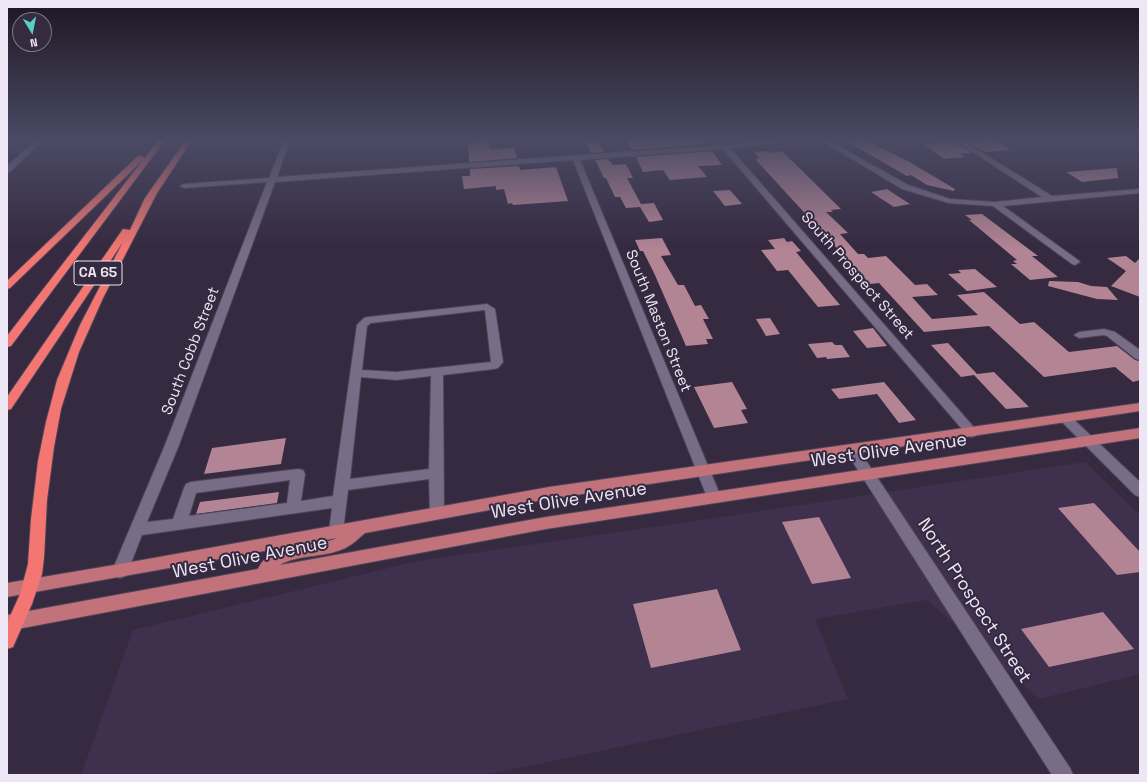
<!DOCTYPE html>
<html>
<head>
<meta charset="utf-8">
<style>
	body { margin:0 }
	#map { position:relative; width:1147px; height:782px; overflow:hidden; background:#352a40; font-family:"Space Grotesk",sans-serif }
	canvas { display:block }
	.frame { position:absolute; inset:0; border:8px solid #ede7f5; pointer-events:none }
	.north { position:absolute; left:12px; top:12px; width:40px; height:40px; box-sizing:border-box; background:#352a40; border:1px solid #7f7688; border-radius:50%; rotate:170deg; font-size:11px; font-weight:700; line-height:16px; text-align:center; color:#ede7f5 }
	.north::after { content:''; display:block; margin:auto; width:14px; height:18px; background:#57cec2; clip-path:polygon(50% 0,100% 100%,50% 72%,0 100%) }
</style>
</head>
<body>
<div id="map">
<canvas width="1147" height="782"></canvas>
<div class="frame"></div>
<div class="north">N</div>
</div>
<script>
const g = document.querySelector('canvas').getContext('2d');
g.lineJoin = 'round';
function fillPath(path, color) { g.fillStyle = color; g.fill(path, 'evenodd'); }
function strokePath(path, color, width, dash) { g.strokeStyle = color; g.lineWidth = width; g.lineCap = dash ? 'butt' : 'round'; g.setLineDash(dash || []); g.stroke(path); }
function write(font, color, halo, rows, align = 'center') {
  g.font = font + ' "Space Grotesk",sans-serif'; g.lineWidth = 4; g.setLineDash([]); g.textBaseline = 'middle'; g.strokeStyle = halo; g.fillStyle = color; for (const [text, x, y, turn = 0] of rows) {
    g.save(); g.translate(x, y); g.rotate((+turn || 0) * Math.PI / 180); g.textAlign = isNaN(turn) ? turn : align; if (halo) g.strokeText(text, 0, 0); g.fillText(text, 0, 0); g.restore();
  }
}
fillPath(new Path2D(`
	M1085,462L1140,515V674L1039,699L927,600L815,619L848,699L529,766L481,775H81L133,630L418,561L728,516Z`), '#3f314d');
fillPath(new Path2D(`
	M474,140H488L490,149L514,148L517,158L469,162L468,142H474Z
	M585,140H598L604,152L591,153Z
	M627,140H704L707,144L632,150Z
	M849,140H865L908,161L955,189L954,191L927,185L911,175L907,176L848,142Z
	M994,140L1011,150L985,152L966,141Z
	M954,142L972,153L959,154L965,157L944,159L923,144Z
	M712,151L722,165L698,166L707,177L670,180L663,170L643,172L636,157Z
	M769,151L770,153L782,151L841,209L831,210L833,212H826L848,233L840,234L858,254H864L868,258L886,256L915,285L927,284L938,295L912,297L932,319L978,315L957,295L984,292L1020,324L1034,322L1069,352L1117,346L1135,360L1140,361V380L1133,382L1115,367L1044,377L989,326L924,332L879,283L870,284L755,159L759,158L754,152Z
	M608,159L613,165L626,164L633,178H627L641,204L654,203L663,220L649,222L640,207L626,208L620,197H615L606,178H604L595,160Z
	M519,166L520,170L556,167L568,201L513,205L512,203L508,204L504,189L496,190V186L464,189L462,176H470V169Z
	M1117,168L1118,178L1082,182L1066,172Z
	M887,189L896,195L910,204L894,207L871,192Z
	M730,190L742,204L725,206L713,191Z
	M982,214L1038,256H1032L1058,277L1030,280L1011,264H1017L1013,261L1017,260L969,220H972L965,215Z
	M662,238L671,255L661,256L678,285H684L695,306L701,305L709,319H703L713,339H706L708,344L686,346L654,273L643,251H640L635,240Z
	M784,238L787,242L792,241L801,251L796,252L840,305L818,307L788,270L777,271L761,250L775,249L768,240Z
	M1126,256L1135,263L1140,258V297L1111,286L1126,271L1107,258Z
	M975,269L997,287L967,291L948,274L961,273L958,270Z
	M1049,281L1078,282L1091,286L1107,287L1118,300L1097,299L1048,286Z
	M770,318L780,334L766,336L756,319Z
	M873,328L887,346L867,348L853,331Z
	M832,342L835,345H842L850,357L827,359L826,357L817,358L808,344Z
	M948,343L977,374L994,372L1029,407L1006,409L974,375L961,377L931,345Z
	M732,382L747,409L741,410L748,423L714,428L694,387Z
	M884,382L916,420L899,423L877,394L839,399L831,389Z
	M286,438L281,464L204,474L212,448Z
	M279,492L277,503L196,514L200,502Z
	M1094,503L1140,552V572L1117,575L1058,508Z
	M819,517L851,578L812,584L782,522Z
	M717,589L741,650L651,668L633,604Z
	M1103,612L1134,649L1049,667L1021,629Z`), '#b38494');
const minor = new Path2D(`
	M36,140H43L10,172H7V166Z
	M284,140H290L277,177L720,145L718,142L721,140L727,145L767,140H787L784,142L730,148L978,432L977,435L972,437L967,435L723,149L580,160L721,497L719,501L714,503L709,501L707,497L573,160L275,182L179,445L147,522L173,519L184,488L186,484L191,482L298,469L303,470L305,474L301,501L333,496L357,325L364,318L368,317L487,304L495,309L503,362L498,368L494,369L443,375L444,512L442,516L437,518L432,516L430,512L429,479L348,490L343,531L341,535L336,537L331,535L329,531L332,508L142,535L126,576L120,578L114,576L112,571L165,445L267,182L184,188L180,186L184,184L269,178ZM485,310L491,362L396,372L362,370L367,326L371,323ZM431,376L429,469L350,479L361,377L396,380ZM290,480L287,503L189,516L196,493Z
	M820,140H828L908,185L950,199L995,202L1042,197L954,140H962L1052,196L1140,189V193L1003,206L1078,260L1080,262L1075,265L1072,264L993,206L949,203L902,189Z
	M1104,329L1115,332L1140,350V360L1136,359L1107,336L1104,335L1079,338L1074,335L1079,332Z
	M1065,414L1069,415L1140,482V497L1135,495L1061,421L1059,418L1061,415Z
	M852,445L857,447L1070,768L1073,775H1052L847,453L845,450L847,447Z`);
const major = new Path2D(`
	M1140,403V411L549,499L365,533C358,539 351,546 343,549C323,558 298,554 280,565L546,517L1140,428V438L546,529L7,631V615L258,569C272,539 312,550 337,538L7,597V583L120,564L549,487Z`);
const highway = new Path2D(`
	M158,140H165L11,346L7,347V336L143,160L10,288L7,289V281L138,156H141L145,158Z
	M186,140H192L157,193L103,298L79,352L61,409L54,447L47,500L44,558L42,574L32,604L13,647L7,649V623L20,594L28,564L31,519L38,461L46,422L57,380L80,325L123,242L11,409L7,410V397L123,229L130,230L145,198Z`);
strokePath(minor, '#4e4558', 2);
strokePath(major, '#4e4558', 2);
strokePath(highway, '#4e4558', 2);
fillPath(minor, '#786c86');
fillPath(major, '#c2727a');
fillPath(highway, '#f37672');
const sky = g.createLinearGradient(0, 0, 0, 249);
sky.addColorStop(0, '#1d1723');
sky.addColorStop(0.56, '#4b4a64');
sky.addColorStop(1, '#4b4a6400');
g.fillStyle = sky;
g.fillRect(0, 0, 1147, 249);
for (const [x, y, w] of [
	[98,273,48]
]) { const box = new Path2D(); box.roundRect(x - w / 2, y - 12, w, 24, 3); g.fillStyle = '#352a40'; g.fill(box); strokePath(box, '#ede7f5', 1); }
write('bold 14px', '#ede7f5', null, [
	["CA 65",98,273]
]);
write('15px', '#ede7f5', '#352a40', [
	["South Prospect Street",857,276,49],
	["South Maston Street",658,321,68],
	["South Cobb Street",191,351,-69]
]);
write('18px', '#ede7f5', '#352a40', [
	["West Olive Avenue",889,451,-8],
	["West Olive Avenue",569,501,-9],
	["West Olive Avenue",250,558,-11],
	["North Prospect Street",974,601,57]
]);
</script>
</body>
</html>
